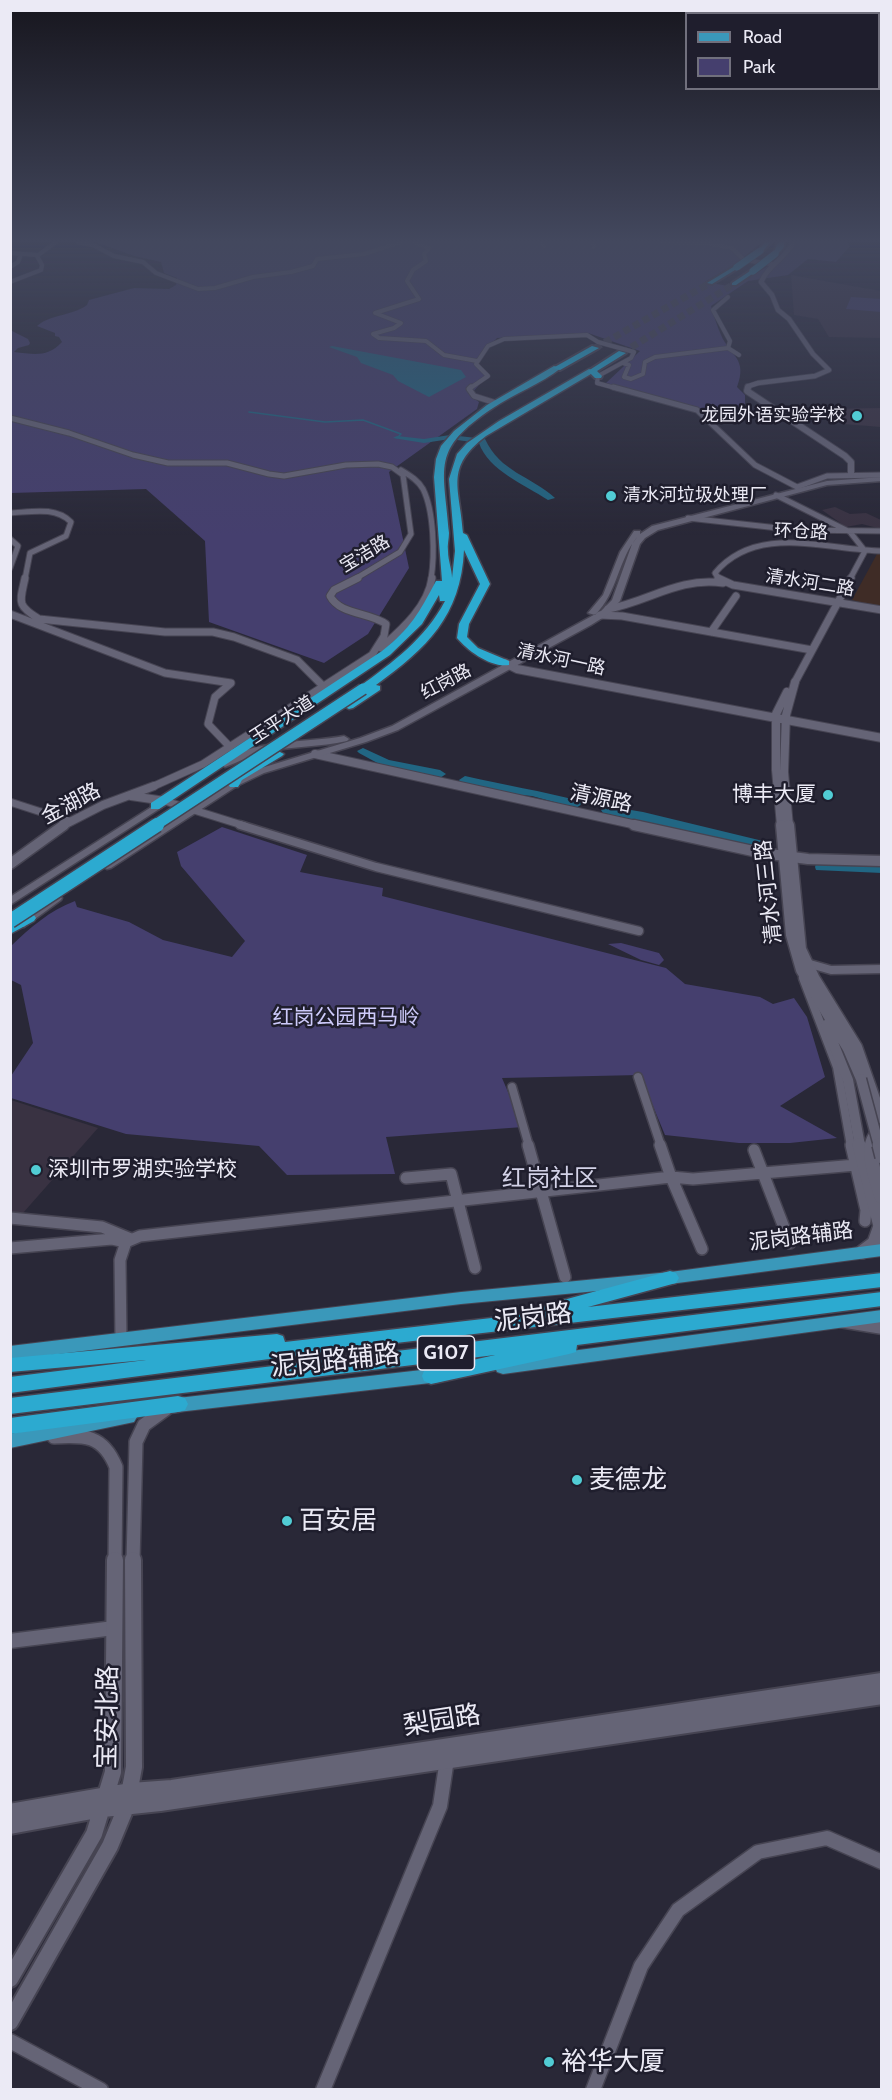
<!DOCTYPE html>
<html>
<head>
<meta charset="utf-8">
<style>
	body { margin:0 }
	#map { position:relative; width:892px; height:2100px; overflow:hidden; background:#292837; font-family:Cabin,sans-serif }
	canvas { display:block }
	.frame { position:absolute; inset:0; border:12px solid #ebeaf5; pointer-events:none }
	.legend { position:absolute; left:685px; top:12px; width:195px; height:78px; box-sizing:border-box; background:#1f1e2d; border:2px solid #71707d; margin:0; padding:8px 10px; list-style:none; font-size:18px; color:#ebeaf5 }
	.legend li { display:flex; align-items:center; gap:12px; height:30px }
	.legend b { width:30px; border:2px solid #71707d }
</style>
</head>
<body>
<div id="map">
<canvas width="892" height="2100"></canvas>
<div class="frame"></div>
<ul class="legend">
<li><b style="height:8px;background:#3a98ba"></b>Road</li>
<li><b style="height:16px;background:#453f6e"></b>Park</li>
</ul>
</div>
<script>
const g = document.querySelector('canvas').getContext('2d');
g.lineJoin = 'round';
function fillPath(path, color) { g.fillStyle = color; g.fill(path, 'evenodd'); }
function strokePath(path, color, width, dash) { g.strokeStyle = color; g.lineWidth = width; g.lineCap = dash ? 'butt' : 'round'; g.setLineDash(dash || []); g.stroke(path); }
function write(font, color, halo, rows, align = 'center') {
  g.font = font + ' Cabin,"Noto Sans SC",sans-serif'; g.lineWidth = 5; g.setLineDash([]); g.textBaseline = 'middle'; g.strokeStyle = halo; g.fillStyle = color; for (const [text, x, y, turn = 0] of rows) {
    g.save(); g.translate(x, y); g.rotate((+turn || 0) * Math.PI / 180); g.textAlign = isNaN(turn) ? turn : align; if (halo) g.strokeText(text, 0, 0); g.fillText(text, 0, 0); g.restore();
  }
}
fillPath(new Path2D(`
	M877,554H881V608L852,600Z`), '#3f2c26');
fillPath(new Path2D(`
	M791,275L881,291V338L829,337L818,319L794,315Z
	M881,408V427L843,424L824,409Z
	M835,507L850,514L866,513L881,520V529L862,524L846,527L822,510Z
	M11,1100L98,1128L23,1213L11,1211Z`), '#393242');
fillPath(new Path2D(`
	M95,242H762L737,263L705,282L734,287L776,261L790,242H847L850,246L836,262L808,259L788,275L748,281L711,306C714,316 717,326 721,335C730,356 748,358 737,387L745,395V408L716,413L606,383L640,351L588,333L497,338L475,362L476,367L487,376L470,395L479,402L477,409L389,472L409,568L368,634L324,663L209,622L205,541L146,489L11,493L10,330L28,339L30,343L29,345L18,348L14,352C34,354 47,358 62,342L59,337L55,336V333L37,326C51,314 72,316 87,305L89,300L134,288L169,289L176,285L177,278L164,273L161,262L134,256Z
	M851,297L881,299V312L846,309Z
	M222,827L307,855L300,872L383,888L382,896L666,968L685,984L760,997L773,1004L794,998L807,1017L825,1077L780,1106L837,1138L790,1143H739L665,1135L640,1075L502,1078L523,1127L386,1137L395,1174L287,1175L259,1146L126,1134L11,1098V1076L33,1043L21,985L11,980V946C31,927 49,911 75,901L77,907L129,922L163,940L232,957L245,941L181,866L177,852Z
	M621,943L659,953L664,960L659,965L641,960L608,944Z`), '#453f6e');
fillPath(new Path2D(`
	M332,346L461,370L466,377L429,397L398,381L393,375L361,363L357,357L329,347Z`), '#216683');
strokePath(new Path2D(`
	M249,412L325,422L363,420L401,434L397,438`), '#216683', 1.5);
fillPath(new Path2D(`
	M450,435L485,439C500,472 531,476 555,498L548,500C525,485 488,470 479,443L450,439L424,443L393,438L397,436L424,439Z
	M363,748L389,760L440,770L446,774L440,778L381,765L359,753L357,751Z
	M465,776C504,785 542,791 580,801L582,804L576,808L532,796L510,794L461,783L459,780Z
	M607,806L643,812L763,841L765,844L759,848L603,813L601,810Z
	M821,863L882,865V873L816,870L815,867L816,864Z`), '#216683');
strokePath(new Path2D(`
	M595,348L710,283
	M622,353L734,284`), '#464554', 7, [7, 4]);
const minorFar5 = new Path2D(`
	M78,242L93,245L114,256L143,262L156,273L198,289L215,288L253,277L291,272L313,266L317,259L364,254L401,242
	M413,242L429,248L424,254L426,261L413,270L407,281L419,299L375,313L401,323L394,328L373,334L379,338L426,341L444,355L477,361
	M541,242L544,246
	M593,242L594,247
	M660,242L706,243L732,248L744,260L772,264
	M10,253L38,255
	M10,267L18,262L21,254
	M10,282L41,270L42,265L37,256L56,242
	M728,297L713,310L730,341L728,348L739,355
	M623,363L629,365L624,377L631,379L643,374L645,362L655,357L728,348
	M469,389L488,376L476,364L488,346L504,339L587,335L598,342L634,352L631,358L598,376L597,383L619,389`);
const minorFar4 = new Path2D(`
	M471,387L469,389L474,396L496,403
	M613,387L697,410L755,465L797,487L827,476L882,475
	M10,418L69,433L133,455L168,463H227L269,474L284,476L346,465L378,464L392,467L403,475L411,534L400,552L355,579
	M401,470C409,475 418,480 423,489C434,511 435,555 431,579
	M776,495L850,532L865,551L850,579
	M10,513C31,512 55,506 71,522L66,536L30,553L25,579
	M688,518L796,530L882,531
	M10,539L18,546L10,568
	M719,579L715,573C757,523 826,550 882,551`);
const minorFar3 = new Path2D(`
	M25,578C20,602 16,605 39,619L165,632H213L234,637L297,660L324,687
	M718,578L733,585L882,610
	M608,609C650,601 678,577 723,583
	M10,614L165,673L231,683L215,697L208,724L230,747
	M600,615L622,616L812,650
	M711,632L736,596
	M381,648C401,630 428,607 432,578
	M795,682L851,578
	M154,786L203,764L372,655L384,636L386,624C369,612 340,615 330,596L334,590L358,578
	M165,801L245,826
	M10,802L69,821`);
const minorFar2 = new Path2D(`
	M240,825L376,867L639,931
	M803,962L831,970L882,969
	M803,978L837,1067L851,1146
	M638,1077L661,1146
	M512,1087L529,1146`);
const minorFar1 = new Path2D(`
	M528,1145L565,1277
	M660,1145L671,1177L702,1249
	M851,1145L866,1210L865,1221
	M754,1150L790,1243
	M406,1178L451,1174L475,1268
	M10,1218L102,1227L131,1239
	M10,1248L112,1239L126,1242
	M121,1339L120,1260L126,1242L140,1236L671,1177L693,1179L856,1165`);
const minor = new Path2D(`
	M10,1641L114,1628
	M10,2041L101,2090
	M323,2090L440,1806L447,1759
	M593,2090L641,1966L678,1910L758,1852L827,1838L882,1862`);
const tertiaryFar5 = new Path2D(`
	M748,389L749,386L758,383L815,376L829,370L813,354L789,319L778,310L772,295L761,282C769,264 784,260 794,242`);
const tertiaryFar4 = new Path2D(`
	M748,387L747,391L845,456L851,462V475`);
const tertiaryFar3 = new Path2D(`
	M505,663L517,669L882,738
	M315,754L641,826
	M131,796L165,801
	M62,826L103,805L154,786
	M781,826L776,770V714L787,692
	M789,826L784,772L786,715L795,682`);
const tertiaryFar2 = new Path2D(`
	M634,825L762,853L808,859L882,861
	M781,825L791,935L801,970L848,1049L861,1079
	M789,825L801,949L815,979L857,1047L882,1119
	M10,864L64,825
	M826,1025L848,1080L860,1146`);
const tertiaryFar1 = new Path2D(`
	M859,1145L880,1226L874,1243L862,1252
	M54,1437C85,1435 103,1435 116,1467L115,1562
	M133,1562L136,1442L144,1425L166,1409`);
const tertiary = new Path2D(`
	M10,1812L131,1791L172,1788L882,1681
	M10,1826L103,1809L160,1803L882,1696
	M10,1979L94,1834L113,1772L115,1560
	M10,2022L110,1846L127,1805L134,1767L133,1560`);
const secondary = new Path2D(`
	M882,477V481L827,485L658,530L645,538L640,544L620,601L607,615L591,625L398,730L366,742L264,773L237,786L111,868L107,869L102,866L231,782L258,769L360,738L392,726L601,611L612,600L632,544L638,536C618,559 618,592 595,615L588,613L603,595L620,552L634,531H640V534L652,526L827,481Z
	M344,736L349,739L347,741C320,747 293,746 266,752C251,755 239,762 225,767L220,764C248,739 308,743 344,736Z
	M164,799L169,802L167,804L10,905V897Z
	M57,895L62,898L61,900L24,927H16L15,925L16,923Z
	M882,1124V1136L877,1152L882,1177V1204L877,1202L875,1199C869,1178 851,1135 882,1124Z
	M844,1317L882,1322V1334L839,1327L837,1323L839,1319Z`);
const primary = new Path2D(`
	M882,1244V1256L670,1284L461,1304L10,1360V1346L461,1292L670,1272Z
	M882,1310V1322L503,1374L497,1372L495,1367L497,1362L503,1360Z
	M439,1368L445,1370L447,1375L445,1380L439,1382L169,1413L163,1411L160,1406L163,1401L169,1399Z
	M128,1410L134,1412L137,1417L134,1422L10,1448V1434Z`);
const trunk = new Path2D(`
	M554,366L561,368C541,384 515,393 493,408C430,450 444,466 449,533C449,539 447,545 448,551C448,561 452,569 452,578L455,551L449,479L457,454L467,443L499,421L589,369L596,371L486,436C444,468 460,487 463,533L467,535L490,584L469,624L467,637L478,648L509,661V665C491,668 468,651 457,638L459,624L480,584L464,550C461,616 427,648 376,685L380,686V690L353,708L349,709L343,706L362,692L358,689L359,687C393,662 425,639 445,601H440L439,595L422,624L390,655L159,809H151V803L382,651C411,628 419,613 436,581H442L434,477L436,459L441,446L454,431L487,405Z
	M278,751L284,754L282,756L242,780L238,787H230L228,784L234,775Z
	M29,914L34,915L36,918L34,921L10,934V924Z
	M670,1271L676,1273L679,1278L676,1283L588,1307L882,1273V1287L361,1347L10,1393V1377L146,1360L10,1372V1358L277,1334L283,1336L285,1342L543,1312L545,1305Z
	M882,1292V1306L577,1345L576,1352L569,1354L431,1384L424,1381L422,1376L424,1371L495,1355L10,1414V1398Z
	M178,1396L185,1398L188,1404L185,1410L178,1412L10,1434V1418Z`);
const motorway = new Path2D(`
	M765,242H771L762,252H758Z
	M778,242H784V247L777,255H773Z
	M735,266L740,267L712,284L707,283Z
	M753,269L755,272L736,285H732V283Z
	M592,346L599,348L560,370L553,368Z
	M619,351L626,353L597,371L602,376L601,378H595L588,371Z`);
strokePath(minorFar5, '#464452', 5);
strokePath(minorFar4, '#464452', 7);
strokePath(minorFar3, '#464452', 9);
strokePath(minorFar2, '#464452', 11);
strokePath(minorFar1, '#464452', 14);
strokePath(minor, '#464452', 17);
strokePath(tertiaryFar5, '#464452', 6);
strokePath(tertiaryFar4, '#464452', 8);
strokePath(tertiaryFar3, '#464452', 10);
strokePath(tertiaryFar2, '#464452', 13);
strokePath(tertiaryFar1, '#464452', 16);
strokePath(tertiary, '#464452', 20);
strokePath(secondary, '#464452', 3);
strokePath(primary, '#464452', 2);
strokePath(trunk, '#464452', 3);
strokePath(motorway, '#464452', 4);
strokePath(minorFar5, '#656476', 4);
strokePath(minorFar4, '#656476', 5);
strokePath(minorFar3, '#656476', 7);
strokePath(minorFar2, '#656476', 8);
strokePath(minorFar1, '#656476', 11);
strokePath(minor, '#656476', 14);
strokePath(tertiaryFar5, '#656476', 4.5);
strokePath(tertiaryFar4, '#656476', 6);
strokePath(tertiaryFar3, '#656476', 8);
strokePath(tertiaryFar2, '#656476', 10);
strokePath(tertiaryFar1, '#656476', 13);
strokePath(tertiary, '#656476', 16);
fillPath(secondary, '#656476');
fillPath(primary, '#3a98ba');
fillPath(trunk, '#2caad0');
fillPath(motorway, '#1dbbe7');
const tertiaryBridgeFar1 = new Path2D(`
	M861,1079L879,1146`);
const tertiaryBridge = new Path2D(`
	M879,1145L882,1157`);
const trunkBridgeFar1 = new Path2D(`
	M154,826L363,689`);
const trunkBridge = new Path2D(`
	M10,921L157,825`);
const motorwayBridge = new Path2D(`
	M737,267L760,251
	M753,271L775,254`);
strokePath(tertiaryBridgeFar1, '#464452', 13, []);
strokePath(tertiaryBridge, '#464452', 16, []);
strokePath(trunkBridgeFar1, '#464452', 14, []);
strokePath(trunkBridge, '#464452', 17, []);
strokePath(motorwayBridge, '#464452', 8, []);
strokePath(tertiaryBridgeFar1, '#656476', 10);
strokePath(tertiaryBridge, '#656476', 13);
strokePath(trunkBridgeFar1, '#2caad0', 11);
strokePath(trunkBridge, '#2caad0', 14);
strokePath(motorwayBridge, '#1dbbe7', 7);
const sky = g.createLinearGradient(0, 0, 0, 536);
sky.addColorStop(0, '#17161e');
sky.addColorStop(0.45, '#43485e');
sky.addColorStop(1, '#43485e00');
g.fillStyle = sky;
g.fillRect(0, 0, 892, 536);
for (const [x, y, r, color] of [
	[857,416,6,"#51ccd4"],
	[611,496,6,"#51ccd4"],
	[828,795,6,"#51ccd4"],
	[36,1170,6,"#51ccd4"],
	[577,1480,6,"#51ccd4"],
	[287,1521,6,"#51ccd4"],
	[549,2062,6,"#51ccd4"]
]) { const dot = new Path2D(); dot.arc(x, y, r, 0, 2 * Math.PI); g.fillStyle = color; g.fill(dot); strokePath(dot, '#1f1e2d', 2); }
write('18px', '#ebeaf5', '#1f1e2d', [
	["龙园外语实验学校",845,416],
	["清水河垃圾处理厂",623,496,"left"]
], 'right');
write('18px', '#ebeaf5', '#1f1e2d', [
	["环仓路",801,532,3],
	["宝洁路",365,554,-31],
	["清水河二路",810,583,9],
	["清水河一路",561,660,12],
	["红岗路",446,682,-28],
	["玉平大道",282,720,-33]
]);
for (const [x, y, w] of [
	[446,1353,57]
]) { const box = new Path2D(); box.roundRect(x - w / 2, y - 17, w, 34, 4.5); g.fillStyle = '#1f1e2d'; g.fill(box); strokePath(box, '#ebeaf5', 1.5); }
write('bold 20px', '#ebeaf5', null, [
	["G107",446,1353]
]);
write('21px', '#ebeaf5', '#1f1e2d', [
	["博丰大厦",816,795],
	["深圳市罗湖实验学校",48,1170,"left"]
], 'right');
write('21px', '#ebeaf5', '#1f1e2d', [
	["清源路",601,799,12],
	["金湖路",71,804,-28],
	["清水河三路",769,892,-96],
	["泥岗路辅路",801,1237,-7]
]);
write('21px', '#cdcafa', '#1f1e2d', [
	["红岗公园西马岭",346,1018]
]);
write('24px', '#d3d2e7', '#1f1e2d', [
	["红岗社区",550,1179]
]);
write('26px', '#ebeaf5', '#1f1e2d', [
	["泥岗路",533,1318,-7],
	["泥岗路辅路",335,1361,-6],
	["宝安北路",108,1717,-89],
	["梨园路",442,1721,-9]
]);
write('26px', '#ebeaf5', '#1f1e2d', [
	["麦德龙",589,1480],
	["百安居",299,1521],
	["裕华大厦",561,2062]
], 'left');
</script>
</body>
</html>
